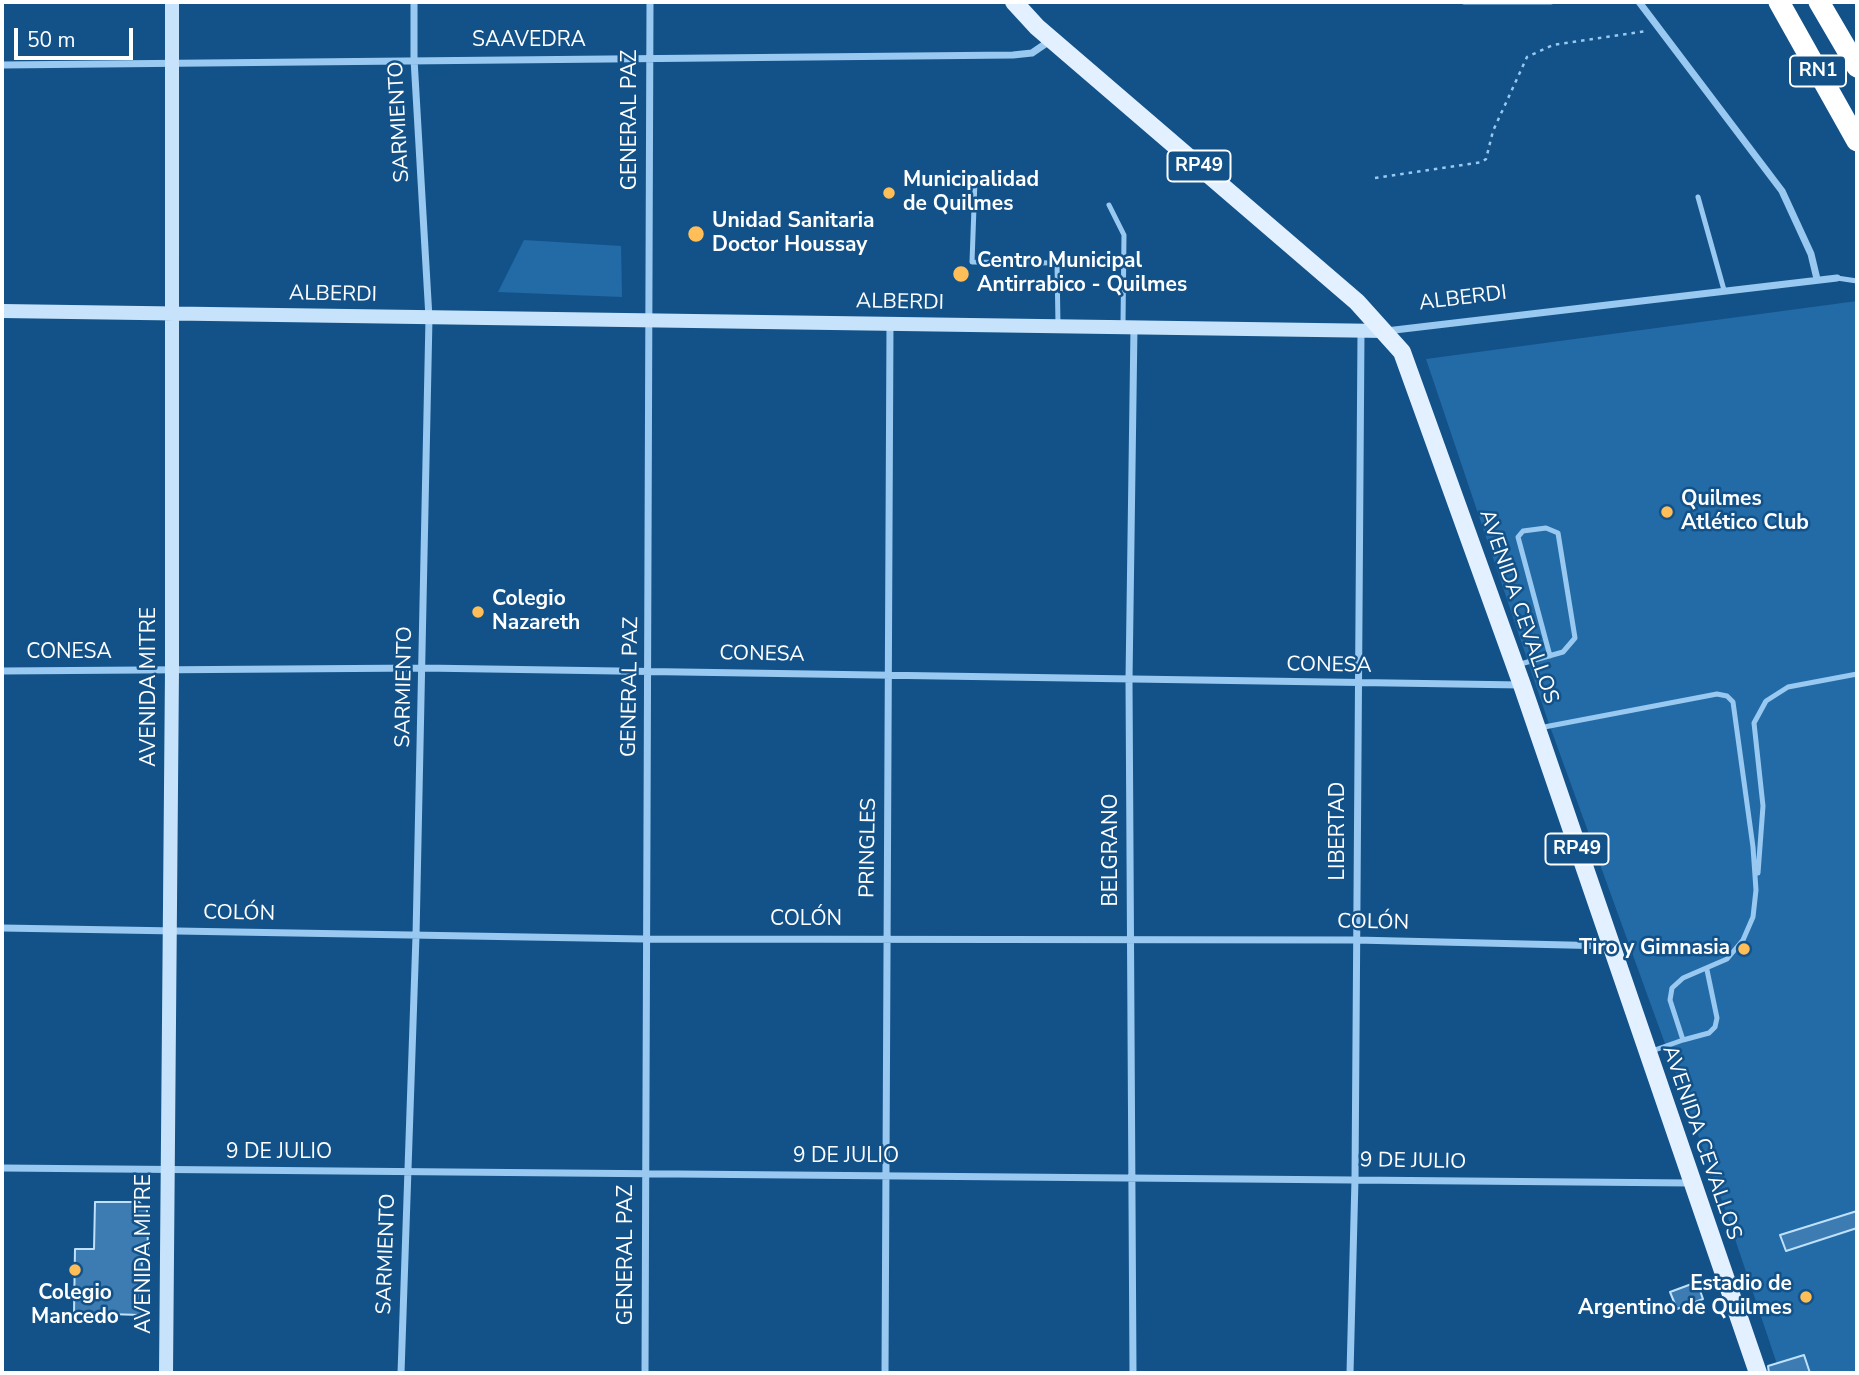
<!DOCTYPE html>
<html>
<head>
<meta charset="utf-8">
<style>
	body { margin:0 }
	#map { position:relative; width:1859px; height:1375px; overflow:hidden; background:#135289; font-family:"Nunito Sans",sans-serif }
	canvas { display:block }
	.frame { position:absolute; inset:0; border:4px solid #fff; pointer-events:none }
	.scale { position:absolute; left:14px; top:28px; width:119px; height:32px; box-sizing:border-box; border:4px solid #fff; border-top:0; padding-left:9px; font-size:21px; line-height:24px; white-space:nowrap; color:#fff; -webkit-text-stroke:5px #135289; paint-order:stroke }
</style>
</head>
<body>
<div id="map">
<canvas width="1859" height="1375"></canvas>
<div class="frame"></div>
<div class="scale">50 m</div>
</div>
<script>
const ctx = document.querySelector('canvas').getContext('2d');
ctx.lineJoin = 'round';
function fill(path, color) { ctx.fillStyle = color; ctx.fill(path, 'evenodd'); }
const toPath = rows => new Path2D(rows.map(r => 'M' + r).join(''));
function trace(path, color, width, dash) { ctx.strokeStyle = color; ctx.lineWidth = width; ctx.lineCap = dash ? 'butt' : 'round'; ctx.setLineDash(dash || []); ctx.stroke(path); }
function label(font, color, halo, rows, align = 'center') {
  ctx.font = font + ' "Nunito Sans",sans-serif'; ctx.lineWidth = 5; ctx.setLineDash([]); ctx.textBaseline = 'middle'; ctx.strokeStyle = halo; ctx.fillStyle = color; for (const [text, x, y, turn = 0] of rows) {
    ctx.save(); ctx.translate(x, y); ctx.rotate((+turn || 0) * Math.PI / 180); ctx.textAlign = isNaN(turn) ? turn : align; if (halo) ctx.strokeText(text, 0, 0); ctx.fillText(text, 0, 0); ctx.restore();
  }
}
const green = toPath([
	[524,240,621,246,622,297,498,292],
	[1857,301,1857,1373,1780,1373,1725,1209,1548,721,1426,359]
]);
const building = toPath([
	[95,1202,139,1202,147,1210,148,1249,142,1249,141,1315,74,1313,75,1249,94,1249,95,1202],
	[1857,1211,1857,1228,1786,1251,1780,1235,1857,1211],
	[1697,1282,1703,1299,1677,1309,1670,1292,1697,1282],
	[1804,1355,1810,1373,1769,1373,1768,1366,1804,1355]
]);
const path = toPath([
	[1375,178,1482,162,1486,159,1493,131,1527,57,1553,45,1646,31]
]);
const lane = toPath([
	[1464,2,1551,2],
	[975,180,972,262,1057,263,1058,325],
	[1698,197,1724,290],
	[1109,205,1124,235,1123,324],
	[1837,278,1857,281],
	[1517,665,1563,652,1575,638,1558,533,1546,528,1523,531,1518,537,1550,656],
	[1539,728,1717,694,1727,696,1733,702,1753,847,1756,890,1753,917,1743,940,1727,959,1683,978,1672,988,1670,1000,1683,1040,1652,1051],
	[1758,873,1763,806,1754,723,1766,701,1788,687,1857,674],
	[1683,1040,1709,1033,1715,1027,1717,1018,1707,970]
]);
const street = toPath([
	[1639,2,1782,191,1811,254,1817,279],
	[2,65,1013,55,1032,53,1051,40],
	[1386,331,1837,278],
	[2,671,423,668,1521,685],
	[2,928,644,939,1356,940,1610,946],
	[2,1168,1690,1183],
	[401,1373,416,936,429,318,414,59,414,2],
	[645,1373,650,2],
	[885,1373,890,324],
	[1133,1373,1129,680,1134,327],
	[1350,1373,1355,1179,1361,332]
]);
const secondary = toPath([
	[2,311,1385,331],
	[166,1373,172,670,172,2]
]);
const primary = toPath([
	[1014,2,1037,27,1357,302,1402,352,1522,685,1758,1373]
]);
const highway = toPath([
	[1779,2,1857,141],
	[1819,2,1857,67]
]);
const markers = [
	[889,193,7,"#ffbe58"],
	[696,234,9,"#ffbe58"],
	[961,274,9,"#ffbe58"],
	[1667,512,7,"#ffbe58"],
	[478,612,7,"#ffbe58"],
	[1744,949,7,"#ffbe58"],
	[75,1270,7,"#ffbe58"],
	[1806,1297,7,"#ffbe58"]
];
const shields = [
	[1818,71,56],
	[1199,166,63],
	[1577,849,63]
];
const shieldNames = [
	["RN1",1818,71],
	["RP49",1199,166],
	["RP49",1577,849]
];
const streetNames = [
	["SAAVEDRA",529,41],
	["GENERAL PAZ",631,120,-90],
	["SARMIENTO",400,122,-93],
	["ALBERDI",333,295,1],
	["ALBERDI",1463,299,-7],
	["ALBERDI",900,303,1],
	["AVENIDA CEVALLOS",1518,607,71],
	["CONESA",69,653],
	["CONESA",762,655,1],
	["CONESA",1329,666,1],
	["AVENIDA MITRE",150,687,-90],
	["SARMIENTO",405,687,-89],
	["GENERAL PAZ",631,687,-89],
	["LIBERTAD",1339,831,-90],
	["PRINGLES",869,848,-89],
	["BELGRANO",1112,850,-90],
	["COLÓN",239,914,1],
	["COLÓN",806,920],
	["COLÓN",1373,923,1],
	["AVENIDA CEVALLOS",1701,1143,71],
	["9 DE JULIO",279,1153],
	["9 DE JULIO",846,1157],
	["9 DE JULIO",1413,1162,1],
	["AVENIDA MITRE",145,1254,-90],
	["SARMIENTO",387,1254,-88],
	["GENERAL PAZ",627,1255,-90]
];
const poiNames = [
	["Municipalidad",903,181],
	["de Quilmes",903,205],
	["Unidad Sanitaria",712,222],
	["Doctor Houssay",712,246],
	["Centro Municipal",977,262],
	["Antirrabico - Quilmes",977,286],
	["Quilmes",1681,500],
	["Atlético Club",1681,524],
	["Colegio",492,600],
	["Nazareth",492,624],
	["Tiro y Gimnasia",1730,949,"right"],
	["Estadio de",1792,1285,"right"],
	["Argentino de Quilmes",1792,1309,"right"],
	["Colegio",75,1294,"center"],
	["Mancedo",75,1318,"center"]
];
fill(green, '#226ba7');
fill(building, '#3c7cb2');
trace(building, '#bfe1fb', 2);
trace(path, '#99c9f0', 2.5, [3.5, 5]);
trace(lane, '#99c9f0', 5);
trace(street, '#99c9f0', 7);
trace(secondary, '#c7e3fb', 14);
trace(primary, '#e2f0ff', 18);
trace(highway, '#fff', 21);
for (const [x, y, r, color] of markers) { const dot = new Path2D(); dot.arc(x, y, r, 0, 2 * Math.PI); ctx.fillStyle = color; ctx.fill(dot); trace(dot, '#135289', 2.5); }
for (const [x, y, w] of shields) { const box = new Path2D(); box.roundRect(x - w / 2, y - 15.5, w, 31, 5); ctx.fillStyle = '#135289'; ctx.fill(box); trace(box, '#fff', 2); }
label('bold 19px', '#fff', null, shieldNames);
label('21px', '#fff', '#135289', streetNames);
label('bold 21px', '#fff', '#135289', poiNames, 'left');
</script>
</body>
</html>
